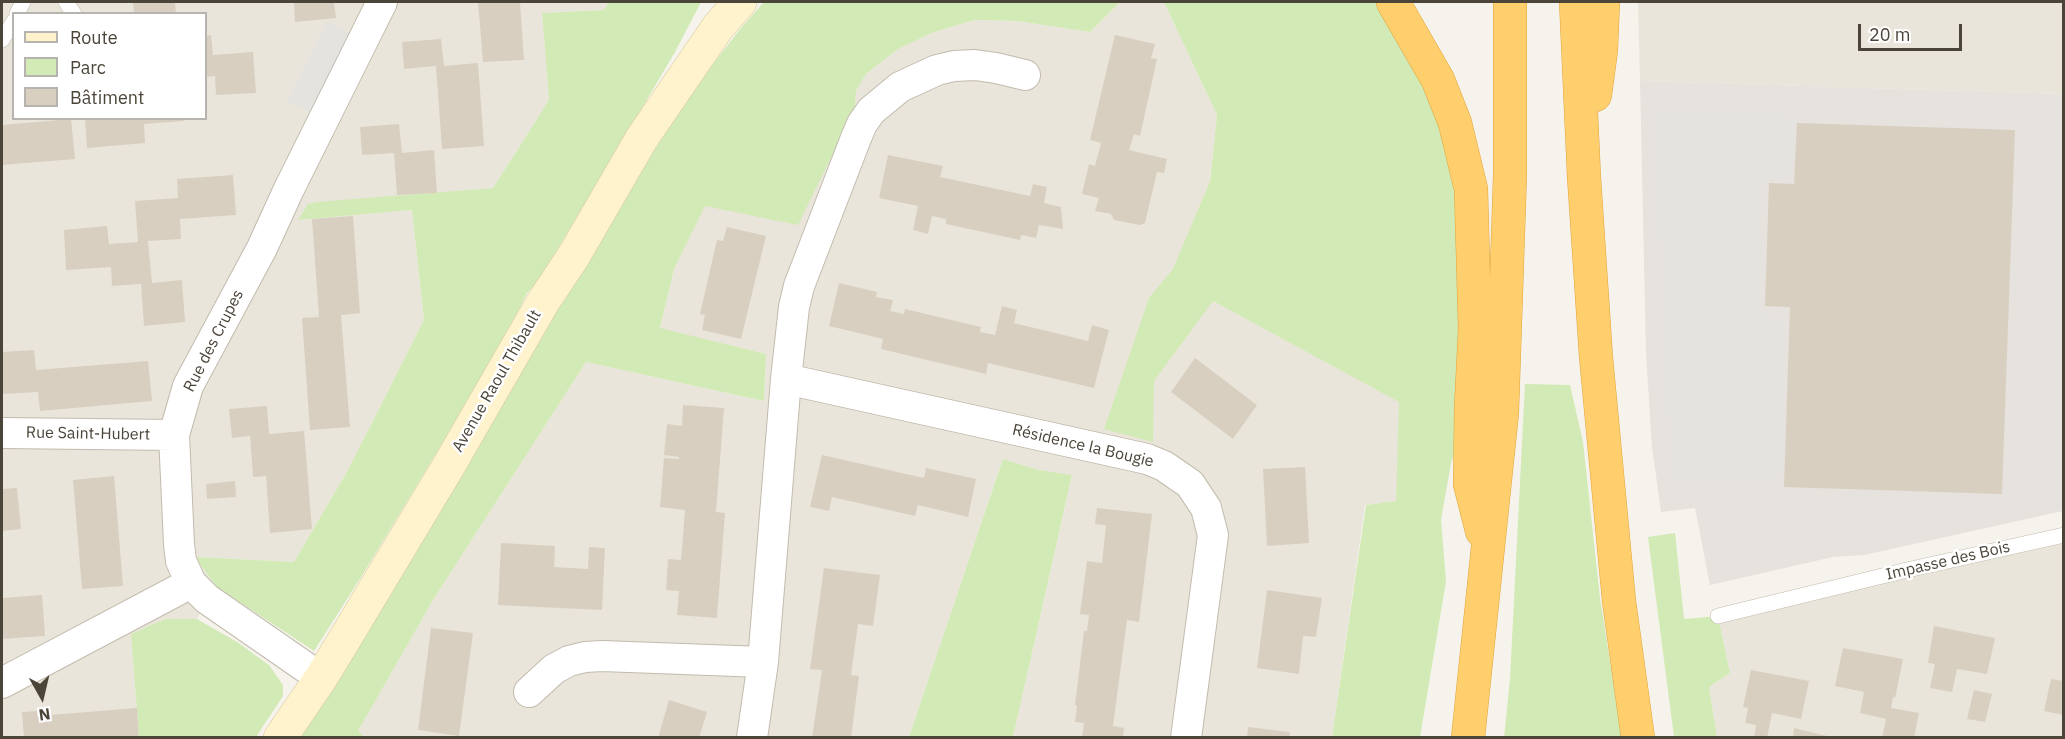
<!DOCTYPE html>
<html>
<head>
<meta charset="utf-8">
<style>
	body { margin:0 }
	#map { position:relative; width:2065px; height:739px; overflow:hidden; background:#f6f3ec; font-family:"IBM Plex Sans",sans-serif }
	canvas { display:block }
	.frame { position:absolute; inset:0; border:3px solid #4b4439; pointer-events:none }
	.legend { position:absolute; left:12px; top:12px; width:195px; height:108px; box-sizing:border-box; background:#fff; border:2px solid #b7b4b0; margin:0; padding:8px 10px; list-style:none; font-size:18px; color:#4b4439 }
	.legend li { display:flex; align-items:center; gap:12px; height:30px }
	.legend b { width:30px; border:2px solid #b7b4b0 }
	.north { position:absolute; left:12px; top:667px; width:60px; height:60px; -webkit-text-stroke:4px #fff; paint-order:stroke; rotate:172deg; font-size:16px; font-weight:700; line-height:24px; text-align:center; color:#4b4439 }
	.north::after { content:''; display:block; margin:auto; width:21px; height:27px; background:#4b4439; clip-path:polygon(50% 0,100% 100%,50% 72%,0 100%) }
	.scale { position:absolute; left:1858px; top:24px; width:104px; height:27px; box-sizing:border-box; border:3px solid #4b4439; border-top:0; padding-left:8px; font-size:18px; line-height:21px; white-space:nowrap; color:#4b4439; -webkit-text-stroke:4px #fff; paint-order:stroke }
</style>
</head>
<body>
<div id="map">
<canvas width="2065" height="739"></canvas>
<div class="frame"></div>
<ul class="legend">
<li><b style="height:8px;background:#fff3cd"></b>Route</li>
<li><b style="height:16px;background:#d2eab5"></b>Parc</li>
<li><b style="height:16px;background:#d8cfc1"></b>Bâtiment</li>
</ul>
<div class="north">N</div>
<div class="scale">20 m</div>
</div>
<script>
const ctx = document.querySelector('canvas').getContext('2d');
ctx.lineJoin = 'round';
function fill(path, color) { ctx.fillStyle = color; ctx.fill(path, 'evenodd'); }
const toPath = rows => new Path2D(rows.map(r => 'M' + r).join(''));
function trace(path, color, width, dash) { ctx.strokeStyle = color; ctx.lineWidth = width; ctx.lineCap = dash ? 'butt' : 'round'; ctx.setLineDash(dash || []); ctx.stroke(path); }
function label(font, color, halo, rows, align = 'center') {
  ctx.font = font + ' "IBM Plex Sans",sans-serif'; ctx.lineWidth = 5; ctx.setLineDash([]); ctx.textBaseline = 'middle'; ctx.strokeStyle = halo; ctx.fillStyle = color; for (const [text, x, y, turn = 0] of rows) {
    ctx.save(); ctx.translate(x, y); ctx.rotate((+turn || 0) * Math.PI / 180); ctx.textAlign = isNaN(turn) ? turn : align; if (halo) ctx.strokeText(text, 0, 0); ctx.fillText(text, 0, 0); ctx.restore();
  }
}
const residential = toPath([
	[2,2,609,2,604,10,542,13,549,100,493,188,308,204,299,220,412,210,424,320,348,470,294,562,198,557,199,563,217,587,207,599,197,619,165,619,131,634,139,737,2,737],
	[14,14,206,14,206,118,14,118],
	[1120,2,1164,2,1217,115,1210,181,1174,269,1213,301,1400,402,1396,501,1365,505,1332,737,1013,737,1072,476,1039,470,1003,459,909,737,364,738,358,731,433,600,586,362,764,401,766,354,660,329,674,269,705,205,855,109,856,91,866,74,898,49,934,32,975,20,1017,21,1090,32],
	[1638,2,2063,2,2063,94,1640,81],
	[2063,535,2063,737,1717,737,1709,687,1730,673,1718,616]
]);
const industrial = toPath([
	[1640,81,2063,94,2063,511,1864,555,1833,557,1710,585,1695,508,1661,512,1652,447,1646,353]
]);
const green = toPath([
	[609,2,701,2,675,52,622,142,537,283,527,293,503,343,363,574,314,651,217,587,199,563,197,557,294,562,348,470,424,320,412,210,298,220,308,204,317,202,493,188,549,100,542,13,604,10],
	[764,2,1120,2,1090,32,1017,21,975,20,934,32,898,49,866,74,856,91,855,109,798,225,705,206,674,269,660,328,766,354,764,401,586,362,433,600,358,731,364,737,297,738,556,311,565,300,605,228,695,87,741,28],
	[1164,2,1393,2,1455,123,1471,408,1451,463,1441,520,1446,581,1420,737,1332,737,1366,505,1396,501,1399,402,1213,301,1154,381,1153,442,1104,429,1149,298,1173,269,1210,181,1217,115],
	[1525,384,1570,385,1583,442,1600,598,1622,737,1504,738,1510,679],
	[1003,459,1039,470,1072,475,1013,737,909,737],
	[1675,533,1684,619,1718,616,1730,673,1709,687,1717,737,1674,737,1648,537],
	[165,619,197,619,237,642,269,665,283,685,283,696,256,737,139,737,131,634]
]);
const parking = toPath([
	[327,21,350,33,310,112,287,101],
	[1657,116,1795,119,1792,178,1761,180,1759,317,1778,322,1779,473,1674,481]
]);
const building = toPath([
	[133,2,175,2,176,14,134,14],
	[294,2,334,2,336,18,295,22],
	[478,2,520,2,524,60,483,62],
	[211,35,213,55,253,52,256,93,216,95,215,76,206,77,206,36],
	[1115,35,1155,44,1151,58,1157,59,1140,136,1134,134,1129,150,1167,159,1164,173,1157,172,1145,223,1140,225,1114,220,1111,214,1095,211,1099,198,1082,194,1089,164,1095,166,1101,143,1090,140],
	[441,39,444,66,478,63,484,146,442,149,436,66,404,69,402,42],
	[85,118,184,118,184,121,144,124,145,143,87,148],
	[71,119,75,159,2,165,2,125],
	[1797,123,2015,130,2002,494,1784,487,1790,307,1765,306,1769,183,1794,184],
	[399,124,402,153,434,150,437,193,397,195,394,153,362,155,360,127],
	[888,155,943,166,940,177,1030,196,1033,184,1047,187,1044,203,1061,207,1063,229,1039,225,1036,238,1021,235,1020,240,946,224,946,219,932,216,928,234,913,230,918,206,879,198],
	[233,175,236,215,180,219,181,239,148,241,152,283,182,280,185,322,144,326,141,284,112,286,111,267,66,270,64,230,107,226,109,244,138,242,135,201,178,198,177,179],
	[353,216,360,313,341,315,350,427,310,430,302,318,319,317,312,219],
	[727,227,766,236,741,339,702,330,705,315,700,314,717,240,723,241],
	[839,283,877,292,876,297,893,300,890,311,904,314,905,309,981,327,980,332,995,335,1002,306,1017,310,1014,323,1088,341,1092,325,1109,330,1094,388,988,363,986,374,881,349,883,339,829,326],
	[34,350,36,370,148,361,152,401,40,411,38,392,2,394,2,352],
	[1195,358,1257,405,1233,439,1171,392],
	[683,405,724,408,716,512,725,513,717,618,677,615,679,591,666,590,668,559,681,560,685,510,660,507,664,458,679,459,679,457,664,455,667,424,682,426],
	[267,406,269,434,304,431,312,529,270,533,266,476,253,477,250,436,232,438,229,409],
	[822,455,924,478,926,468,976,479,968,517,918,505,915,516,832,497,829,511,810,507],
	[1305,467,1309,543,1267,546,1263,469],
	[114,476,123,586,82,589,73,480],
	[235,481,236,497,207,499,206,484],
	[17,488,21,529,2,531,2,489],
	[1097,508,1152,514,1139,622,1127,620,1113,726,1124,728,1123,738,1082,738,1084,723,1075,722,1077,706,1075,705,1084,631,1087,631,1089,615,1080,614,1087,561,1102,563,1106,525,1095,524],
	[501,543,555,546,554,567,588,569,589,547,605,548,602,610,498,605],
	[824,568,880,575,873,626,858,624,851,675,859,676,851,738,812,738,822,670,810,669],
	[1267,590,1322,598,1316,637,1303,636,1299,674,1257,668],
	[42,595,45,636,2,639,2,598],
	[1934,626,1995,638,1987,674,1957,669,1952,692,1930,688,1935,664,1928,663],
	[431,628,473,633,459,736,418,730],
	[1843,648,1903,659,1895,698,1893,697,1891,708,1919,713,1914,738,1882,738,1886,719,1860,713,1864,692,1835,686],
	[1751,670,1809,681,1801,719,1772,713,1767,738,1754,738,1756,725,1745,723,1748,708,1743,707],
	[2051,679,2064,681,2064,715,2044,711],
	[1974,690,1992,694,1985,722,1967,719],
	[669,700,707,712,699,738,658,738],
	[137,708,139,738,24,738,22,712,37,711,37,716],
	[1248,727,1290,732,1289,738,1247,738],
	[1794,728,1831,737,1831,738,1793,738]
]);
const lane = toPath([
	[66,2,74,14],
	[17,14,23,2],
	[2,40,14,21],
	[1718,616,1907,570,2064,535]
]);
const street = toPath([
	[786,379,794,307,799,286,856,138,862,124,871,111,900,87,937,70,954,66,975,65,996,68,1025,75],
	[2,433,174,435],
	[321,678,207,599,191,583,181,561,179,544,174,435,188,386,262,248,289,189,382,2],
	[2,683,191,583],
	[529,692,554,669,569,661,585,657,602,656,763,662],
	[752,738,763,662,786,379,1147,459,1164,466,1190,484,1206,508,1213,535,1186,738]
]);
const secondary = toPath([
	[280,738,321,678,346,637,448,467,543,302,573,257,642,138,718,27,740,2]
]);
const highway = toPath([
	[1393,2,1438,80,1455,123,1471,189,1475,329,1471,408,1470,484,1482,531],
	[1576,2,1584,177,1596,357,1619,601,1638,738],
	[1595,95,1601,50,1603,2],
	[1468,738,1502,413,1510,175,1510,2]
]);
const streetNames = [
	["Rue des Crupes",214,341,-63],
	["Avenue Raoul Thibault",497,381,-60],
	["Rue Saint-Hubert",88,434,1],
	["Résidence la Bougie",1083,446,13],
	["Impasse des Bois",1948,561,-13]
];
fill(residential, '#eae5da');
fill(industrial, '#e6e2dd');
fill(green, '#d2eab5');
fill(parking, '#e5e3e0');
fill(building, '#d8cfc1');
trace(lane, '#c2bbae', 16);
trace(street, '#c2bbae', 32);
trace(secondary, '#d6c79b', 34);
trace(highway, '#e0a43c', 34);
trace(lane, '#fff', 15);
trace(street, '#fff', 30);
trace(secondary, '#fff3cd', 33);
trace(highway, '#ffcf6e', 33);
label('16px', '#4b4439', '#fff', streetNames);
</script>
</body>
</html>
